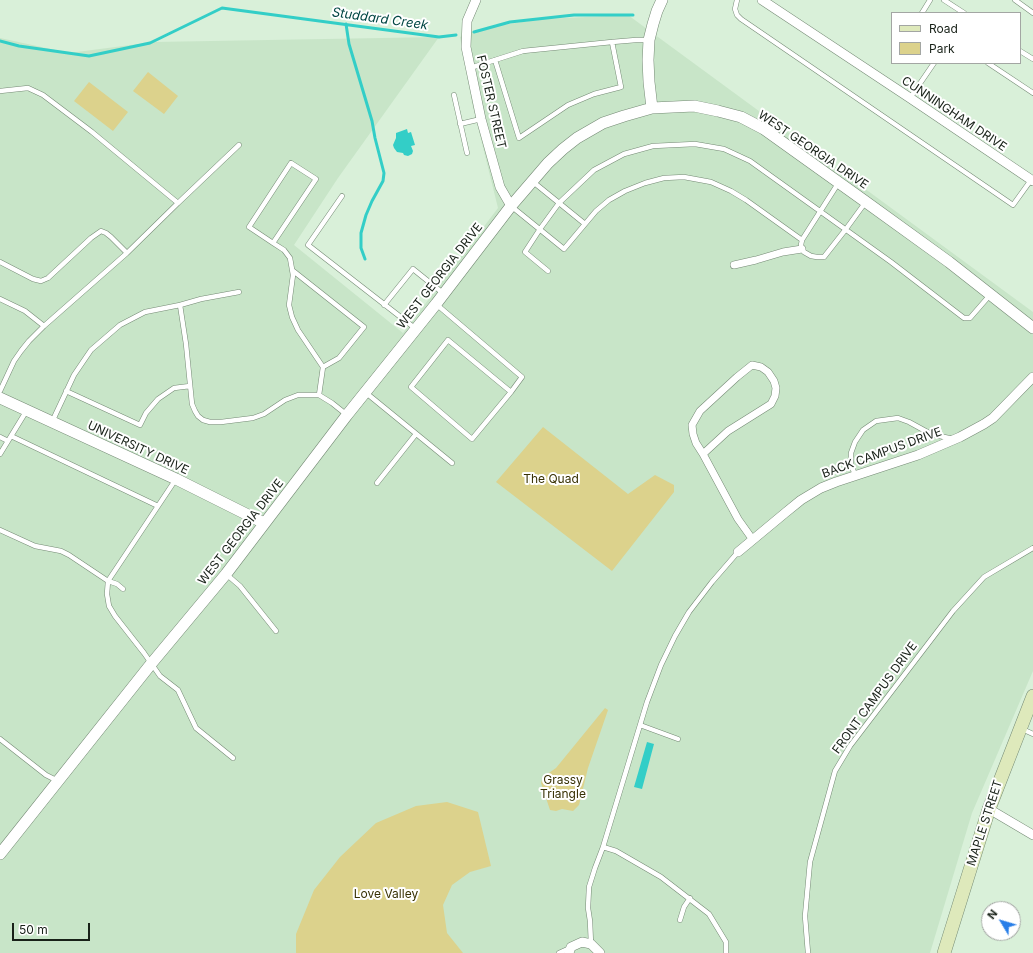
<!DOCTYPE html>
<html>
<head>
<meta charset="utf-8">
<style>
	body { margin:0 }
	#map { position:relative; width:1033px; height:953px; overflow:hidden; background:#d9f0d9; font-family:Inter,sans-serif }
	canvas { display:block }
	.legend { position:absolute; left:891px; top:12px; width:130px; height:52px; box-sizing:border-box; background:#fff; border:1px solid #a3a6a3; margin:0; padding:5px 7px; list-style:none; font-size:12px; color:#182118 }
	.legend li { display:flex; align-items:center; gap:8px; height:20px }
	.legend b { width:20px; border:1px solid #a3a6a3 }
	.north { position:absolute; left:981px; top:901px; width:40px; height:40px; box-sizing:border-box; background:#fff; border:1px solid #a3a6a3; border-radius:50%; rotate:308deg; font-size:11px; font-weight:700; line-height:16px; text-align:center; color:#182118 }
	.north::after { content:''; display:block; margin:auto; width:14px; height:18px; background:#287ee8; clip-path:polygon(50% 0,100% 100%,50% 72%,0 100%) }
	.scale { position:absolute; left:12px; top:923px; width:78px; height:18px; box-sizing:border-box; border:2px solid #182118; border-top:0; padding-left:5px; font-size:12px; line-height:14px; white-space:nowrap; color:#182118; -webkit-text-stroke:3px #fff; paint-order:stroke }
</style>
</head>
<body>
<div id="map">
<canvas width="1033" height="953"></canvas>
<ul class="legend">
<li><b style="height:5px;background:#dee9bb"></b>Road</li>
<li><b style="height:11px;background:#dcd28c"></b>Park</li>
</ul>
<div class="north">N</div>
<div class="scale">50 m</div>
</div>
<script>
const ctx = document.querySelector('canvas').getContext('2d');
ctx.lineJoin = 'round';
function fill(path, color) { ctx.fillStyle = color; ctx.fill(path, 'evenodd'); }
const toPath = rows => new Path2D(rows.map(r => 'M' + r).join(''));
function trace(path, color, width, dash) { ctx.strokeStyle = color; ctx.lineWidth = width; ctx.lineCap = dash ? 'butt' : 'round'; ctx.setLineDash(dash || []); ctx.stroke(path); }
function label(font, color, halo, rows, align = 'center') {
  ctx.font = font + ' Inter,sans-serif'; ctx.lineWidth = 4; ctx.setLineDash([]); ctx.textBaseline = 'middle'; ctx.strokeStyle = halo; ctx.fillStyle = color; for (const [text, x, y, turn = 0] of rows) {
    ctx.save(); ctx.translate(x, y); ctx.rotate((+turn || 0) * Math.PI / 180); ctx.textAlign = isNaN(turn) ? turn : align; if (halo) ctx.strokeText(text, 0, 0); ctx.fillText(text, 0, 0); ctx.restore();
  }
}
const built = toPath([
	[628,15,1033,312,1033,671,972,813,930,953,0,953,0,38,69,53,154,42,439,37,338,178,294,245,403,333,498,208,472,103,460,37,467,33,495,26,544,19]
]);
const green = toPath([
	[148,72,178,96,164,114,133,91],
	[89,82,128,112,113,131,74,101],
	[543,427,628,494,655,475,674,485,674,492,612,571,496,482],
	[605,708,608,710,588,768,579,805,573,811,562,809,556,811,550,810,541,783,543,777,556,768],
	[447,802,478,812,491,866,470,872,452,885,443,905,447,933,463,953,296,953,296,934,314,890,340,857,376,823,416,806]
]);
const water = toPath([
	[407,129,408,133,411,132,415,145,411,146,413,151,412,154,408,156,404,155,403,153,397,152,394,148,393,145,396,138,396,133],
	[647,742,654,744,642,789,634,787]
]);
const stream = toPath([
	[346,24,349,44,372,121,375,138,384,173,383,181,372,201,366,215,361,233,361,248,365,259],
	[474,32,510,22,574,15,633,15],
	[0,41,19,46,89,56,150,43,222,8,439,37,456,35]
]);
const service = toPath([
	[737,0,735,9,737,15,741,19,1013,205,1031,180],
	[944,0,964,13],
	[1015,0,1033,13],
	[922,13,930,0],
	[1020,51,1033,59],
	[495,60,519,138,568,105,594,94,621,87,612,42],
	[988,63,1033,93],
	[470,68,523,51,612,42,636,40,649,40],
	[0,91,28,88,43,95,92,132,178,203,127,253,44,326,29,341,21,351,14,361,0,391],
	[454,95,467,153],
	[910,98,934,63],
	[460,124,481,119],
	[532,181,585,224],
	[839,182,802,240,801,245,802,249,804,252,811,256,817,257,824,257,846,229,865,203],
	[342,196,308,245,416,329],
	[178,203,239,145],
	[511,206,564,249,596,211,609,200,625,191,645,183,664,178,684,177,711,182,731,191,746,200,802,240],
	[273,243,316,179,291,163,249,227,273,243,284,250,290,258,293,275,289,305,292,317,298,330,323,367,319,395],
	[0,262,33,279,41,281,48,278,91,238,101,231,106,233,111,237,127,253],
	[292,270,364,327,339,358,323,367],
	[548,271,525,252,540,229,559,203,594,170,624,154,653,146,695,144,724,149,750,161,891,262,960,315,964,318,970,318,990,295],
	[0,299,25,311,44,326],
	[436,304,522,377,511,392,472,439,411,387,448,340,511,392],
	[180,305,201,299,239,292],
	[384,305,413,269,444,294],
	[66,391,140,425,146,413,158,399,174,388,190,386],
	[365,392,452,463],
	[52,422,74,375,91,350,120,325,145,312,180,305,186,344,192,404,195,411,198,416,203,420,210,422,221,422,253,418,264,414,285,400,298,395,319,395,332,403,347,415],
	[11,436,158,506],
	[0,437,8,441],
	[0,454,27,410],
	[855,475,851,464,851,453,855,442,863,430,876,421,898,418,909,422,931,434,953,439],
	[176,479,108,581,107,594,109,606,115,616,144,653,160,676,178,690,196,728,233,758],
	[377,483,416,434],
	[0,530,35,546,61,551,69,555,108,581,117,584,123,589],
	[226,574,240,586,276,631],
	[640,725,678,739],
	[1022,729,1033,734],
	[0,739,46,775,58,781],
	[603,847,647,702,661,665,675,636,689,612,712,582,738,552],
	[680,920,684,907,690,898],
	[591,944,590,921,588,908,589,887,595,868,603,847,616,851,661,877,709,914,726,942,726,953],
	[559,953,570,948],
	[808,953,805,916,810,862,835,771,850,746,953,611,984,577,1033,548]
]);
const pedestrian = toPath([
	[734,265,756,260,783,252,802,249],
	[703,454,728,431,771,404,775,396,776,388,774,381,768,372,761,367,752,365,737,377,700,411,692,425,693,434,696,443,703,454,738,519,753,540]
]);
const minor = toPath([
	[476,0,467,21,466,47,481,119,500,187,511,206],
	[762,0,910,98,1033,181],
	[738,552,785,513,801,500,821,488,836,482,918,455,960,437,984,424,993,418,1033,377],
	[989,809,1033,835],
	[569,953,571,947,582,942,591,944,600,953]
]);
const tertiary = toPath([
	[652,108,649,82,648,60,649,40,653,24,657,11,662,0],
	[0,398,176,479,264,523],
	[0,854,151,664,226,574,347,415,436,304,511,206,548,163,563,149,577,138,603,123,624,116,652,108,694,106,718,111,741,117,764,129,866,202,949,262,1033,328]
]);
const secondary = toPath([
	[944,953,989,809,1033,696]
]);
const streetNames = [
	["FOSTER STREET",491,102,77],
	["CUNNINGHAM DRIVE",954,114,34],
	["WEST GEORGIA DRIVE",813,150,34],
	["WEST GEORGIA DRIVE",440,276,-52],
	["UNIVERSITY DRIVE",138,448,25],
	["BACK CAMPUS DRIVE",882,453,-20],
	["WEST GEORGIA DRIVE",241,532,-52],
	["FRONT CAMPUS DRIVE",875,698,-54],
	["MAPLE STREET",985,823,-72]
];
const parkNames = [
	["The Quad",551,479],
	["Grassy",563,780],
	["Triangle",563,794],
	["Love Valley",386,894]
];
const waterNames = [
	["Studdard Creek",380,19,8]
];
fill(built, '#c8e5c8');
fill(green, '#dcd28c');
fill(water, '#33cec7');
trace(stream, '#33cec7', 3);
trace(service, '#758a75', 5.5);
trace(pedestrian, '#758a75', 8);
trace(minor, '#758a75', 10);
trace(tertiary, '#758a75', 12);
trace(secondary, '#758a75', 14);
trace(service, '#fff', 4.5);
trace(pedestrian, '#fff', 7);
trace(minor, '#fff', 9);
trace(tertiary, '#fff', 11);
trace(secondary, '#dee9bb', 13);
label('12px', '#182118', '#fff', streetNames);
label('12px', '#383104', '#fff', parkNames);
label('italic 13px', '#004643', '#fff', waterNames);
</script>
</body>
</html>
